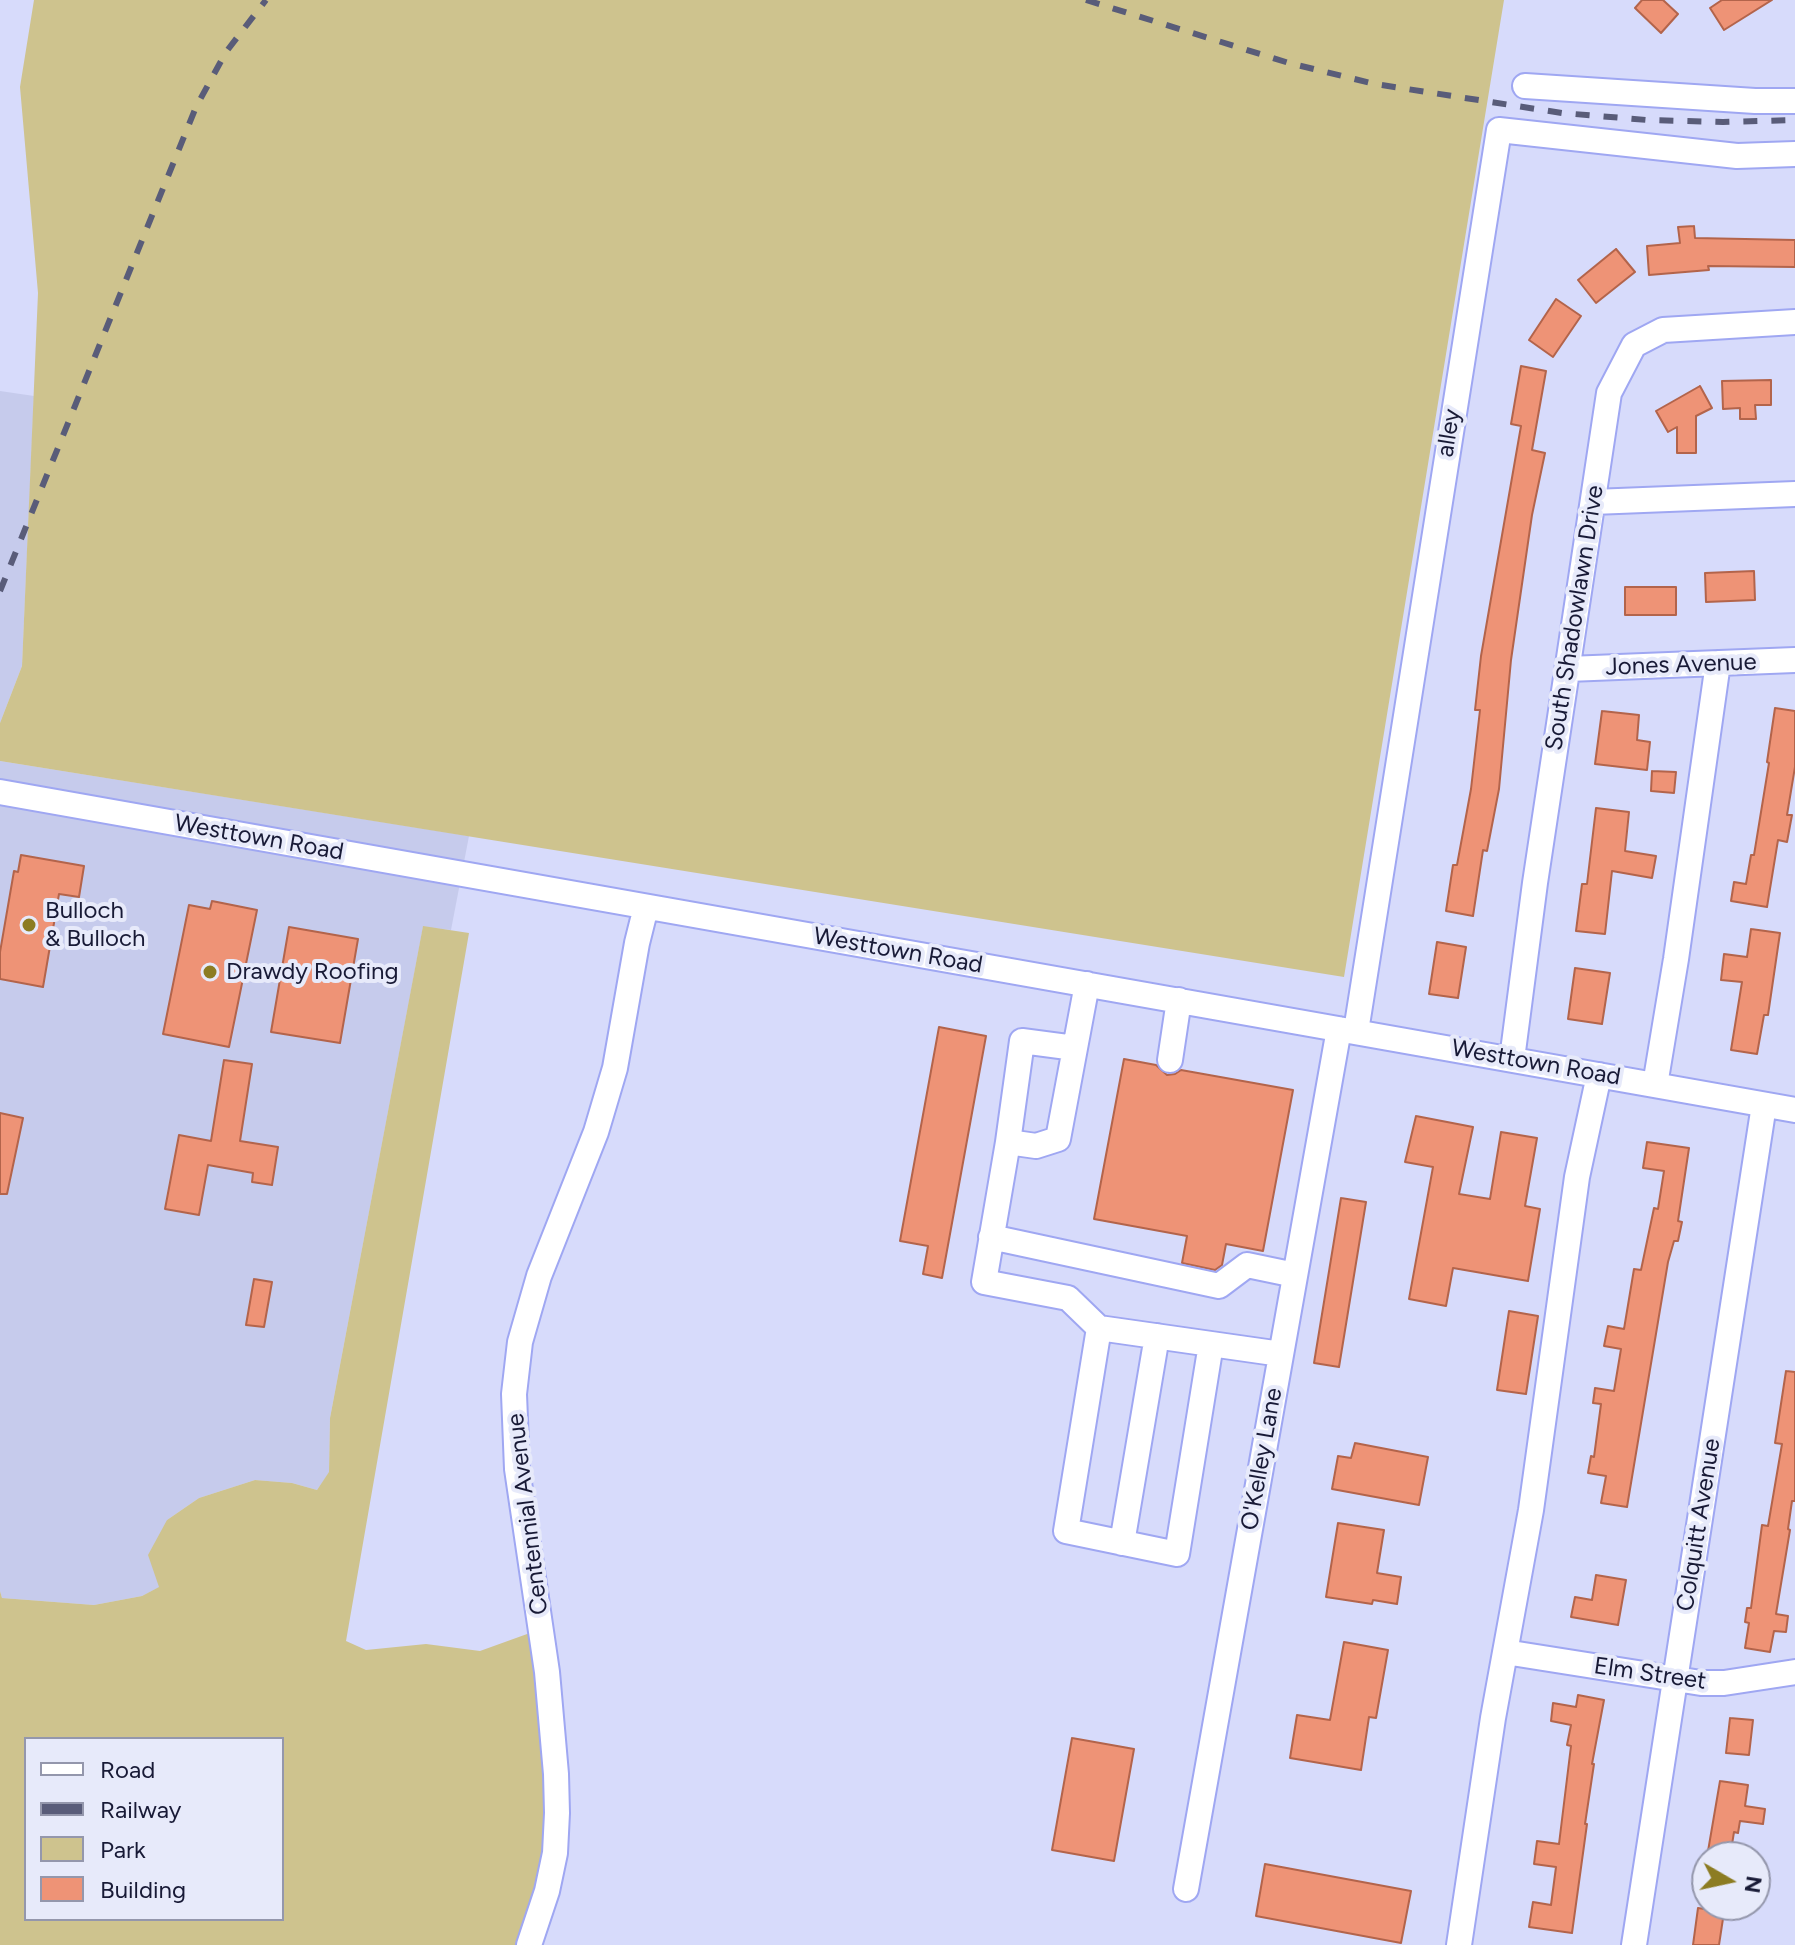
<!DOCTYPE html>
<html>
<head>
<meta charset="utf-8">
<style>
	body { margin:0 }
	#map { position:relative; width:1795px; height:1945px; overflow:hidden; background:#d7dbfb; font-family:Figtree,sans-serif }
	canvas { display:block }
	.legend { position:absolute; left:24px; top:1737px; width:260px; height:184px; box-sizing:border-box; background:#e7eafa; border:2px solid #9497ac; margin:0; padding:10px 14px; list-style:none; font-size:24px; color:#181a36 }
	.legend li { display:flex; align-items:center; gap:16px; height:40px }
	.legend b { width:40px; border:2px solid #9497ac }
	.north { position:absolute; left:1691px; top:1841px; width:80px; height:80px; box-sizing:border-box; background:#e7eafa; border:2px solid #9497ac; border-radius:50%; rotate:99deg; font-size:22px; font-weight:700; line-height:32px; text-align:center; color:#181a36 }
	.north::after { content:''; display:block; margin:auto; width:28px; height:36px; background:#8c7c22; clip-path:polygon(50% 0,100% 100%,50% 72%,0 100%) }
</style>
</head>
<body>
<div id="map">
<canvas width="1795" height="1945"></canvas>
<ul class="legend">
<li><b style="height:10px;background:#fff"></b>Road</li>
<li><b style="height:10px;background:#595c79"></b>Railway</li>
<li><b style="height:22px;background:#cec38e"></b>Park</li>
<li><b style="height:22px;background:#ee9376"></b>Building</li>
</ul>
<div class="north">N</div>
</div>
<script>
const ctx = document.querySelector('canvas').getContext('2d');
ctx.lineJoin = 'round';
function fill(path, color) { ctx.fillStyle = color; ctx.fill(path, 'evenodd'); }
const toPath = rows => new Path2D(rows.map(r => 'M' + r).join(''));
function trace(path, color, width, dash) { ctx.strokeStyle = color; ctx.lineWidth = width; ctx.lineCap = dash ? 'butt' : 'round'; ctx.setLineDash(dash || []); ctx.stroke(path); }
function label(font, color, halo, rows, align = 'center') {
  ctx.font = font + ' Figtree,sans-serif'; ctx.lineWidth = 8; ctx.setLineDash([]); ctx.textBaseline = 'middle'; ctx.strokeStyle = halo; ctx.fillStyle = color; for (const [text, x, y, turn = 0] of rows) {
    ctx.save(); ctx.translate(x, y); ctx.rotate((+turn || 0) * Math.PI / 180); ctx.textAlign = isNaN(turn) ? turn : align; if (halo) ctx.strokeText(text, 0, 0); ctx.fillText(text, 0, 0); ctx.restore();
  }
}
const built = toPath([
	[0,391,34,396,22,666,0,723],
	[0,761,469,836,451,930,423,927,330,1418,329,1473,317,1490,292,1483,255,1480,199,1498,167,1520,160,1587,142,1596,94,1605,2,1598,0,1591]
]);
const green = toPath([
	[34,0,1504,0,1344,977,0,761,0,723,22,666,38,293,20,87],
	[423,926,469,933,346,1641,366,1650,426,1644,480,1651,541,1629,556,1774,529,1945,0,1945,0,1591,2,1598,94,1605,142,1596,159,1587,148,1555,167,1520,199,1498,255,1480,292,1483,317,1490,329,1472,330,1418],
	[26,1739,282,1739,282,1919,26,1919]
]);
const building = toPath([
	[1642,0,1663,0,1678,14,1661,33,1635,8,1642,0],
	[1722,0,1772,0,1724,30,1710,8,1722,0],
	[1694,226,1695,238,1795,240,1795,267,1708,266,1709,270,1649,275,1647,246,1680,243,1678,227,1694,226],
	[1616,249,1635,272,1596,303,1578,280,1616,249],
	[1556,299,1581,316,1553,357,1529,340,1556,299],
	[1521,366,1546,371,1532,450,1545,453,1532,515,1511,660,1499,789,1487,851,1483,850,1473,916,1446,911,1453,865,1457,865,1471,789,1480,710,1475,710,1481,656,1521,426,1511,424,1521,366],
	[1771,380,1771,405,1755,405,1756,419,1740,419,1740,408,1723,409,1722,381,1771,380],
	[1700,386,1712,408,1696,416,1696,453,1677,453,1677,427,1668,432,1656,411,1700,386],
	[1754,571,1755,600,1706,602,1705,573,1754,571],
	[1625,587,1676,587,1676,615,1625,615,1625,587],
	[1775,708,1795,711,1795,767,1787,815,1792,815,1787,842,1778,840,1767,907,1731,901,1734,882,1746,884,1751,855,1754,855,1769,763,1767,762,1775,708],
	[1602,711,1639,715,1637,740,1650,742,1647,770,1595,764,1602,711],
	[1652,771,1676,772,1674,793,1651,791,1652,771],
	[1596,808,1629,812,1625,851,1656,856,1652,878,1612,871,1605,934,1576,931,1582,884,1587,884,1596,808],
	[21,855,84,866,79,897,59,894,43,987,0,979,0,952,14,871,18,872,21,855],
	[212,901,257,910,229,1047,163,1034,189,905,210,909,212,901],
	[289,927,358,939,340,1043,271,1032,289,927],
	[1751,929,1780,933,1768,1015,1764,1015,1757,1054,1731,1050,1742,982,1721,980,1724,954,1747,957,1751,929],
	[1437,942,1466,947,1458,998,1429,994,1437,942],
	[1575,968,1610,973,1602,1024,1568,1019,1575,968],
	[939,1027,986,1036,942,1278,923,1274,928,1246,900,1241,939,1027],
	[1124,1059,1156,1065,1167,1075,1175,1074,1181,1070,1293,1090,1263,1251,1226,1244,1222,1265,1215,1270,1182,1263,1187,1236,1094,1219,1124,1059],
	[224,1060,252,1064,240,1141,278,1147,272,1185,252,1182,253,1173,208,1165,199,1215,165,1209,179,1135,211,1141,224,1060],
	[0,1113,23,1118,7,1194,0,1194,0,1113],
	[1416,1116,1473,1127,1459,1194,1490,1199,1501,1132,1537,1138,1525,1206,1540,1209,1528,1281,1453,1268,1446,1306,1409,1299,1433,1167,1405,1162,1416,1116],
	[1647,1142,1689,1148,1678,1221,1682,1222,1678,1241,1674,1241,1668,1262,1627,1507,1601,1503,1606,1476,1588,1473,1591,1456,1594,1457,1601,1404,1593,1403,1595,1388,1614,1391,1621,1349,1604,1346,1608,1326,1624,1329,1634,1269,1641,1270,1654,1208,1658,1209,1664,1171,1643,1168,1647,1142],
	[1341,1198,1366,1202,1339,1367,1314,1363,1341,1198],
	[254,1279,272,1282,264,1327,246,1325,254,1279],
	[1509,1311,1538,1316,1526,1394,1497,1390,1509,1311],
	[1786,1371,1795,1372,1795,1501,1792,1501,1788,1529,1790,1530,1776,1614,1788,1616,1786,1632,1774,1631,1770,1652,1745,1648,1749,1623,1745,1622,1747,1608,1751,1608,1762,1525,1768,1526,1782,1444,1775,1443,1786,1371],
	[1355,1443,1428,1457,1419,1505,1332,1489,1338,1456,1351,1458,1355,1443],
	[1338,1523,1384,1530,1377,1573,1401,1577,1397,1604,1373,1600,1372,1604,1326,1597,1338,1523],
	[1596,1575,1626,1580,1618,1625,1571,1617,1575,1597,1592,1600,1596,1575],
	[1344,1642,1388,1650,1376,1718,1369,1717,1361,1770,1290,1758,1297,1715,1330,1720,1344,1642],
	[1578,1695,1604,1700,1592,1764,1594,1764,1585,1824,1587,1824,1572,1933,1529,1927,1533,1902,1551,1905,1556,1867,1534,1864,1537,1841,1559,1844,1571,1746,1567,1745,1571,1725,1551,1721,1553,1703,1576,1707,1578,1695],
	[1730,1718,1753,1720,1749,1755,1726,1753,1730,1718],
	[1072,1738,1134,1749,1114,1861,1052,1850,1072,1738],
	[1720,1781,1748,1785,1745,1806,1765,1809,1763,1824,1740,1821,1738,1833,1734,1832,1730,1857,1707,1857,1720,1781],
	[1265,1864,1411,1891,1401,1943,1256,1916,1265,1864],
	[1698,1908,1724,1912,1719,1945,1693,1945,1698,1908]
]);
const minor = toPath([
	[1525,86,1755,101,1795,101],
	[1593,502,1795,494],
	[1568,669,1795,660],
	[0,792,1795,1110],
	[1356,1031,1499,130,1737,156,1795,154],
	[1075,1048,1022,1041,1008,1142,1036,1146,1058,1139,1087,984],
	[1512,1059,1535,883,1609,393,1634,345,1663,330,1795,322],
	[1170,1060,1179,1000],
	[1655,1085,1676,959,1718,663],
	[1008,1142,984,1282,1068,1298,1099,1328,1281,1354],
	[991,1237,1219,1286,1247,1265,1295,1275],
	[1099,1328,1066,1531,1177,1554,1211,1344],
	[1122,1543,1157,1336],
	[1505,1652,1701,1683,1724,1683,1795,1672],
	[1186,1889,1339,1029],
	[529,1945,547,1891,555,1853,557,1813,556,1774,547,1672,517,1469,514,1394,520,1342,539,1276,596,1132,615,1068,637,943,646,907],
	[1459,1945,1493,1718,1531,1510,1577,1177,1599,1075],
	[1634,1945,1764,1105]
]);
const rail = toPath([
	[1086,0,1289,63,1375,84,1562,113,1647,120,1723,122,1795,120],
	[0,591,196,107,226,52,266,0]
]);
const markers = [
	[29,925,8,"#8c7c22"],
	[210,972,8,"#8c7c22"]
];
const streetNames = [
	["alley",1449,433,-81],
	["South Shadowlawn Drive",1575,618,-81],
	["Jones Avenue",1681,665,-2],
	["Westtown Road",259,838,10],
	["Westtown Road",898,951,10],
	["Westtown Road",1536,1063,10],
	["O'Kelley Lane",1262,1459,-80],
	["Centennial Avenue",528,1514,-97],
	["Colquitt Avenue",1699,1525,-81],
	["Elm Street",1650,1674,8]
];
const poiNames = [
	["Bulloch",45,911],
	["& Bulloch",45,939],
	["Drawdy Roofing",226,972]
];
fill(built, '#c6cbec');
fill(green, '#cec38e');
fill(building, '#ee9376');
trace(building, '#b3644b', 2);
trace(minor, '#9fa7f2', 28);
trace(minor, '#fff', 24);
trace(rail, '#595c79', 6, [14, 14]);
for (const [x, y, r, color] of markers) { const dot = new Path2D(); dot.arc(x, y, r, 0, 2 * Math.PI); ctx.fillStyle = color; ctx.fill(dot); trace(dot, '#e7eafa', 3); }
label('24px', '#181a36', '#e7eafa', streetNames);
label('24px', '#181a36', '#e7eafa', poiNames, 'left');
</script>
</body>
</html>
